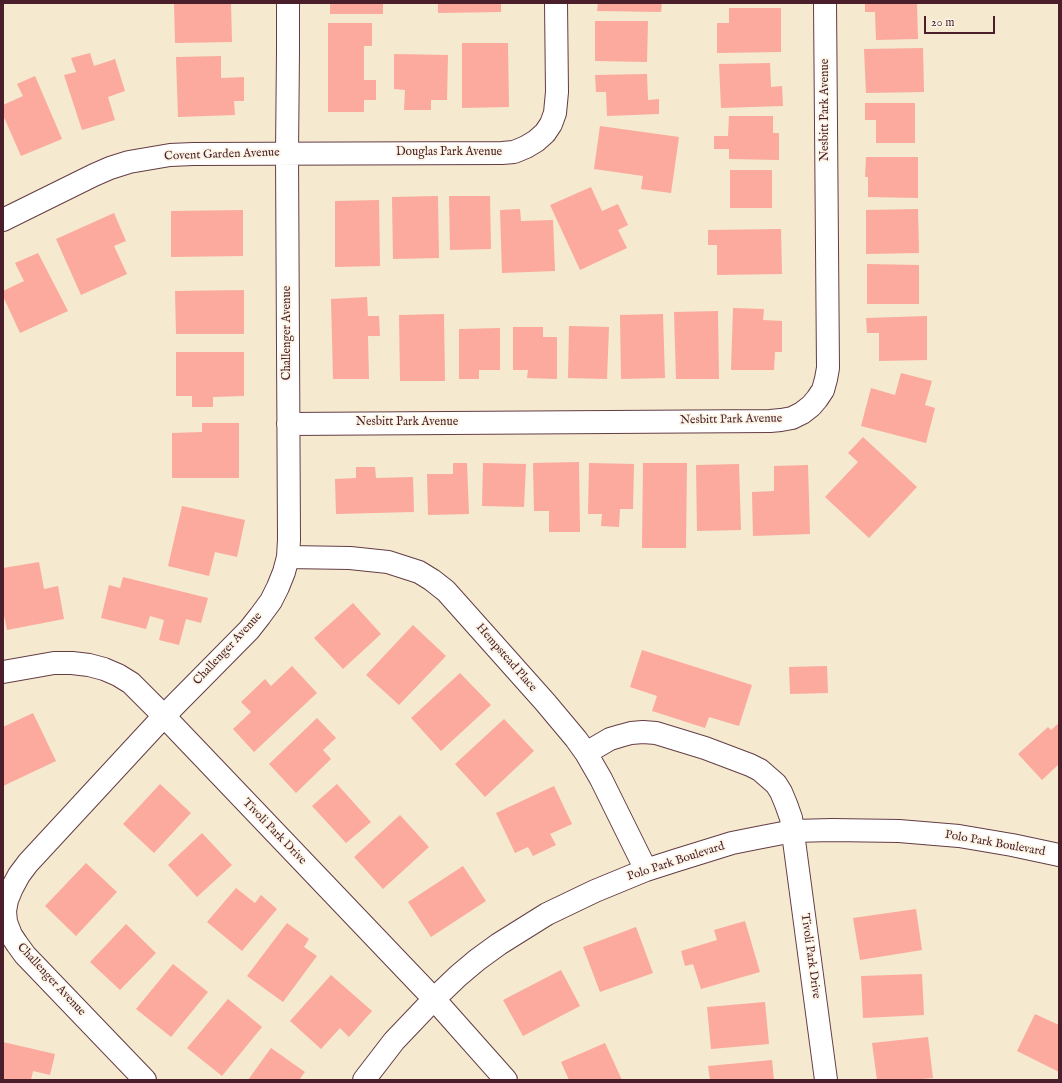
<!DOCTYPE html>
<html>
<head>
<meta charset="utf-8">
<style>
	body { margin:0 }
	#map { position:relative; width:1062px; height:1083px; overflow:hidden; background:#f5e9d0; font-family:"IM FELL English",serif }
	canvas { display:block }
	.frame { position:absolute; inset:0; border:4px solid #4a1f2b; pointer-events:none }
	.scale { position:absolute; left:924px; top:16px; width:71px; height:18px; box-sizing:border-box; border:2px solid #4a1f2b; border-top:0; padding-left:5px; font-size:12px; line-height:14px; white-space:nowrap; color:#4a1f2b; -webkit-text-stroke:3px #fcf5e5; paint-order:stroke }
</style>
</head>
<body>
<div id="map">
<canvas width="1062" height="1083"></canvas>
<div class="frame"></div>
<div class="scale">20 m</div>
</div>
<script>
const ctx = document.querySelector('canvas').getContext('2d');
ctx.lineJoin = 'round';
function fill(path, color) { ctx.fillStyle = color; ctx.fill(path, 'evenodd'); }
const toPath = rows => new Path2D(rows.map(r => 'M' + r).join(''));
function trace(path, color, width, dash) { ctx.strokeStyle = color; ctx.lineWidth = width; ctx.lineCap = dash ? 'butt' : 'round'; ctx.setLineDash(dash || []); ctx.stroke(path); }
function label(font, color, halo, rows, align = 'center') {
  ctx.font = font + ' "IM FELL English",serif'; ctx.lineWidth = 3.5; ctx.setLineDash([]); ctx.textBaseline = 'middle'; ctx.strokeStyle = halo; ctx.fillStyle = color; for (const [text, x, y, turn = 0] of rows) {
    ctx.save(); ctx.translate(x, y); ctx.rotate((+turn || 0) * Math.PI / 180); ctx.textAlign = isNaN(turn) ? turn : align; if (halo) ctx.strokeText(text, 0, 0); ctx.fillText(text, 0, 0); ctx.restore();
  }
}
const building = toPath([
	[174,3,231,3,232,42,175,43],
	[330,3,383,3,383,14,330,14],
	[438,3,501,3,501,12,438,13],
	[598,3,662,3,661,12,597,11],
	[865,3,917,3,918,39,876,40,875,12,865,12],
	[729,8,781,8,781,52,717,53,717,23,729,23],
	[595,21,648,21,647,62,595,61],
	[328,23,372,23,372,46,364,46,364,80,376,80,376,100,364,100,364,112,328,112],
	[462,43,508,43,509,107,462,108],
	[923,48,924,92,866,93,864,49],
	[90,53,94,66,115,59,125,91,108,97,115,120,82,130,64,75,76,72,71,58],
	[394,54,448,55,447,100,431,100,431,110,404,110,405,90,394,89],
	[221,56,221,78,244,77,244,101,234,101,235,115,178,117,176,57],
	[770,63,771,87,782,86,783,106,721,108,719,64],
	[647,74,648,100,659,99,659,114,607,116,606,92,596,92,595,75],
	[35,76,62,139,21,156,3,115,3,105,23,96,17,84],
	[865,103,915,103,915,143,876,143,876,120,865,120],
	[729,116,773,116,773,133,779,133,779,160,729,159,729,149,714,149,714,136,728,136],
	[600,126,679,137,671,193,641,189,643,176,594,169],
	[866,157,918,157,918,198,868,197,868,177,865,177],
	[730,170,772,170,772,208,730,208],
	[591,187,602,211,618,204,628,225,618,230,627,248,580,270,550,205],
	[438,196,439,258,393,259,392,197],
	[449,196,490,196,491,249,450,250],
	[379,200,380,266,335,267,335,201],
	[520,209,521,221,553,220,555,271,502,273,500,210],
	[918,209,919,253,866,254,866,210],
	[243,210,243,256,171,257,171,211],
	[114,213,126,241,114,246,127,274,81,295,56,239],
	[781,229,782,274,717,275,717,245,708,245,708,230],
	[38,253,68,311,20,333,3,296,3,291,24,281,15,263],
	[867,264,919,265,919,304,867,304],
	[244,290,244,334,176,334,175,291],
	[367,297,368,316,379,316,380,336,368,336,369,379,333,379,331,299],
	[733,308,764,309,763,320,782,321,782,352,775,352,774,370,731,370],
	[718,311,719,379,676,379,674,312],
	[444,314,445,381,400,381,399,315],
	[663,314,665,378,621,379,620,315],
	[927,316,927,360,879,361,879,333,867,333,866,318],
	[569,326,609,327,607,379,568,378],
	[513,327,543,327,543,337,557,337,557,379,527,378,528,370,513,370],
	[500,328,500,370,479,370,479,379,459,379,459,329],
	[176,352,244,352,244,396,213,397,213,407,192,407,192,396,176,396],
	[901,373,932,381,925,405,935,408,926,443,861,426,871,388,895,395],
	[202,423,239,423,239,478,172,478,172,433,202,432],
	[863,437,917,487,869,538,825,497,858,462,848,453],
	[579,462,580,532,549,532,549,511,534,511,533,463],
	[453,463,467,463,469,514,428,515,427,474,453,474],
	[483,463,526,464,524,507,482,506],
	[589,463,634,464,633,509,620,509,619,527,601,526,602,514,588,514],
	[643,463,687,463,686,548,642,548],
	[739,464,741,530,697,531,696,465],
	[808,465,810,534,753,536,752,492,774,491,774,466],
	[356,467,375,467,376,478,413,477,414,512,336,514,335,479,356,478],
	[182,506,245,520,237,557,215,552,209,576,168,566],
	[39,562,44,589,58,586,64,619,7,630,3,610,3,568],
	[123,577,208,598,201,623,186,619,179,645,159,640,164,620,150,616,146,629,101,618,109,585,120,588],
	[353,603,381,634,343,669,314,638],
	[413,625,446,656,399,705,366,675],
	[642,650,752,685,739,726,709,717,705,728,652,711,657,696,630,687],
	[292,666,317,693,254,752,233,729,251,712,241,702,265,679,271,686],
	[827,666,828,693,790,694,789,667],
	[460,673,491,705,441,751,411,718],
	[33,713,56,761,3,786,3,727],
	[317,718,336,738,323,750,331,759,296,793,269,764],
	[504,719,534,751,485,797,455,764],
	[1059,723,1059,764,1042,780,1018,754,1048,727,1051,730],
	[160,784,191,813,154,853,123,824],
	[337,784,371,822,346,843,312,806],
	[554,786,572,824,550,834,556,845,533,856,528,847,515,853,496,813],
	[400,815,429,847,383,889,354,857],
	[202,833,232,865,197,897,168,865],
	[86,863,117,892,76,936,45,906],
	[463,866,486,901,431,937,408,902],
	[236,888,255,903,261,895,277,909,242,951,207,922],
	[916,909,922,950,860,960,853,918],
	[745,921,760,972,701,989,693,964,685,966,681,951,717,940,714,930],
	[287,923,309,939,304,947,317,956,283,1002,247,976],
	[126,924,156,953,120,990,90,962],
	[636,927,653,973,600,992,583,947],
	[173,964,208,992,171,1037,136,1009],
	[561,970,580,1006,523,1036,503,1000],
	[922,974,924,1015,863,1018,861,976],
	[331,975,372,1011,349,1037,340,1028,321,1049,290,1021],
	[228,999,262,1027,222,1076,187,1048],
	[765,1002,769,1044,711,1049,707,1007],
	[1035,1014,1059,1025,1059,1072,1017,1051],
	[928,1037,933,1078,911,1080,877,1080,872,1043],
	[3,1042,55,1054,50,1075,33,1071,31,1080,3,1080],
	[605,1043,622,1080,569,1080,561,1062],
	[271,1048,305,1072,299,1080,248,1080],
	[772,1060,774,1080,710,1080,708,1066]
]);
const minor = toPath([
	[3,220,94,175,110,168,129,162,170,155,193,154,502,153,514,152,526,147,536,141,545,133,551,124,555,113,557,92,556,3],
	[288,424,770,421,781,420,792,418,802,413,811,406,817,399,823,390,826,379,828,368,825,3],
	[288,557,350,558,388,562,419,572,432,580,446,591,545,702,576,739,586,753,601,779,646,870],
	[3,672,54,663,72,663,89,665,104,669,118,675,131,683,164,716,434,999,506,1080],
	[586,753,610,739,620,736,631,733,643,732,656,733,705,748,750,765,760,770,776,784,781,792,786,804,791,818,826,1080],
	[145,1080,25,955,17,944,11,935,6,922,5,911,7,900,12,888,19,875,28,863,164,716,249,630,260,616,271,601,278,587,284,572,288,557,289,540,287,153,288,52,288,3],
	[364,1080,394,1041,434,999,458,976,477,960,499,944,547,914,595,891,646,870,674,861,732,843,757,838,793,831,832,830,899,831,959,836,1012,845,1059,855]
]);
const streetNames = [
	["Nesbitt Park Avenue",826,110,-90],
	["Douglas Park Avenue",449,153],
	["Covent Garden Avenue",222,155,-2],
	["Challenger Avenue",288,333,-90],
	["Nesbitt Park Avenue",731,420,-1],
	["Nesbitt Park Avenue",407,423],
	["Challenger Avenue",228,649,-47],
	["Hempstead Place",506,658,49],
	["Tivoli Park Drive",274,832,46],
	["Polo Park Boulevard",995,844,10],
	["Polo Park Boulevard",676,862,-18],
	["Tivoli Park Drive",810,956,82],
	["Challenger Avenue",51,980,47]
];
fill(building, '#fbaa9d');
trace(minor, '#643d44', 24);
trace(minor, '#fff', 22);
label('12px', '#4a1f2b', '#fcf5e5', streetNames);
</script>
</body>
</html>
